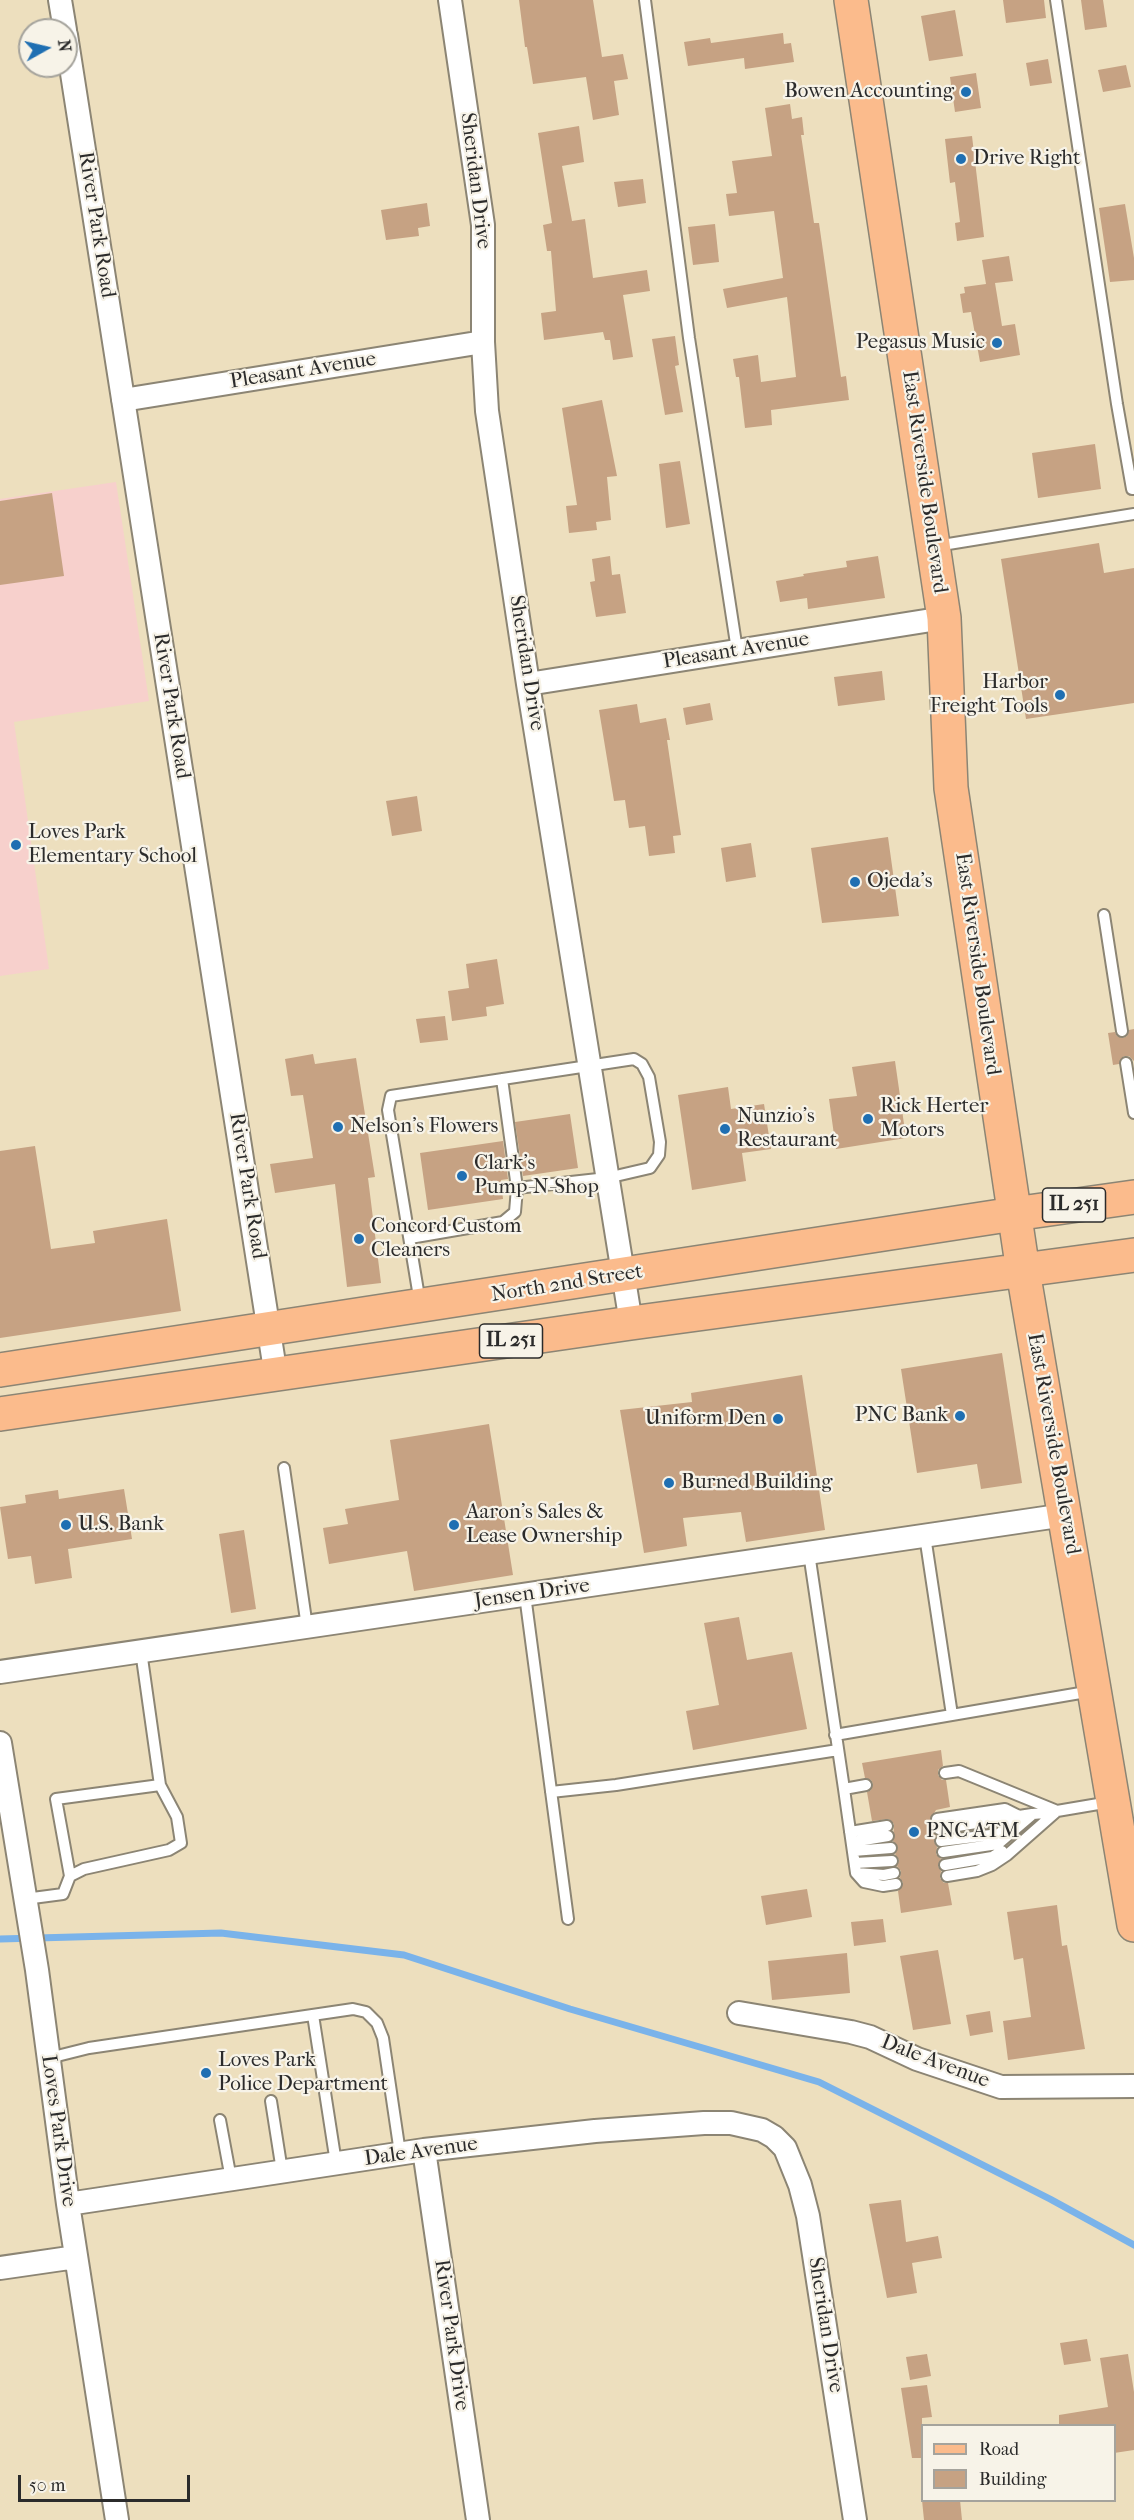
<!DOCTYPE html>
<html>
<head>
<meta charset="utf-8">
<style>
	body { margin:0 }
	#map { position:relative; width:1134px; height:2520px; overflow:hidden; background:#eddfbe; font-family:"IM FELL French Canon",serif }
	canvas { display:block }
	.legend { position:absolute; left:921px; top:2424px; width:195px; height:78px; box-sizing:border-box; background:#f7f3e8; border:2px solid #a5a39c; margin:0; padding:8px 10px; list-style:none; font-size:18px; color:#2b2b2b }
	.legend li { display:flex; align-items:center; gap:12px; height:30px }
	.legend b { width:30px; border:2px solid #a5a39c }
	.north { position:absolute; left:18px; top:18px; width:60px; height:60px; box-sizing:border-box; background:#f7f3e8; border:2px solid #a5a39c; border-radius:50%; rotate:82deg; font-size:16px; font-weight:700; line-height:24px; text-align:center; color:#2b2b2b }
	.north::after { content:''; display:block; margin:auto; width:21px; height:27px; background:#1f6fb2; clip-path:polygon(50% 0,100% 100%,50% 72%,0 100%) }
	.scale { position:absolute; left:18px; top:2475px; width:172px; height:27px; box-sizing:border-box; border:3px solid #2b2b2b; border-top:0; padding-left:8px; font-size:18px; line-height:21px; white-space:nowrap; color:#2b2b2b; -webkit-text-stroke:4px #f7f3e8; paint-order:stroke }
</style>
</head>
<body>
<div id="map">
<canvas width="1134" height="2520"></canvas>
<ul class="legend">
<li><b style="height:8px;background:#fbbb8c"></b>Road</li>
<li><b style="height:16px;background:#c6a283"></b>Building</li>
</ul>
<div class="north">N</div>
<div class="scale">50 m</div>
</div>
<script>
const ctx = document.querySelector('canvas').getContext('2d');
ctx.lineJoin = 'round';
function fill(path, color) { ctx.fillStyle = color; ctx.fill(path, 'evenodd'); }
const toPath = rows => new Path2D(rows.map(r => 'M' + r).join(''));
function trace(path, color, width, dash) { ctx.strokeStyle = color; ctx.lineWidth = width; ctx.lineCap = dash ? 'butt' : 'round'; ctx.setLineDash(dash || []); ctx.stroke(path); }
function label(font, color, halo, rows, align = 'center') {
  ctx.font = font + ' "IM FELL French Canon",serif'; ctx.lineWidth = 4.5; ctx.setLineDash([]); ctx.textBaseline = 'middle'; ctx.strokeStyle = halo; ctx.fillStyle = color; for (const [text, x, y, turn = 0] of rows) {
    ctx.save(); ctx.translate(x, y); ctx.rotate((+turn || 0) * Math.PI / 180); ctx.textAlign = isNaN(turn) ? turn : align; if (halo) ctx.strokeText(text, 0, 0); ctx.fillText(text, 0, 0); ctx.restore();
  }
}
const built = toPath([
	[116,482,149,701,14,722,49,969,0,976,0,499]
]);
const stream = toPath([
	[0,1939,221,1933,404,1955,570,2009,819,2082,1050,2199,1134,2245]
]);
const building = toPath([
	[519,0,593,0,602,57,623,54,628,79,614,81,619,115,593,120,586,77,533,84,527,47,525,47],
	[1003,0,1044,0,1046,18,1006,23],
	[1081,0,1103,0,1107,27,1085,30],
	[955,10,963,56,929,61,921,16],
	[783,33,784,44,791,43,794,62,745,69,744,58,688,66,684,42,710,38,711,43],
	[1048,59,1052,83,1030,86,1026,63],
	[1126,65,1131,87,1103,92,1098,70],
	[976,73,981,108,955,112,950,77],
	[790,104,792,119,802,117,804,135,801,135,814,223,819,223,841,377,846,376,849,400,771,410,772,425,745,428,739,377,736,377,733,359,758,355,761,382,796,377,787,297,727,308,723,289,783,278,774,211,729,216,726,194,737,193,732,161,772,156,765,108],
	[579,126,584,162,562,166,572,221,585,219,593,278,647,270,650,291,623,295,633,357,613,360,610,340,605,340,603,332,544,340,541,313,556,311,551,251,547,251,543,225,552,223,538,133],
	[972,136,984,237,957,241,955,223,960,222,955,182,950,183,945,139],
	[643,179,646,203,618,207,614,182],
	[427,203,430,226,418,228,419,236,386,240,381,210],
	[1125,204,1134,258,1134,280,1110,282,1099,208],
	[715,224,719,262,693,265,688,227],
	[1009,256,1013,281,995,283,1002,326,1015,324,1020,355,980,362,971,312,963,313,960,294,965,293,964,287,986,284,982,260],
	[675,336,679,365,675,366,683,412,665,415,652,339],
	[602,400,617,476,607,477,611,520,596,522,597,530,569,533,566,506,577,505,562,408],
	[1095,444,1101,489,1038,498,1032,453],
	[680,461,690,524,666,528,659,464],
	[52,493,64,576,0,585,0,501],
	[1099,543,1104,573,1134,568,1134,703,1026,719,1001,559],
	[610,556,612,575,620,574,626,613,596,617,590,582,595,581,592,559],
	[878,556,885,598,808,609,807,598,780,602,776,581,804,576,803,574,847,567,846,561],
	[882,671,885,700,838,706,834,677],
	[710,703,713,720,686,725,683,708],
	[637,704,640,723,666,718,670,740,667,740,681,835,673,836,675,853,649,856,645,826,629,828,625,800,614,801,599,710],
	[417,796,422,831,392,836,386,801],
	[888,837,899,916,822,923,811,848],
	[751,843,756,877,726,882,721,848],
	[497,959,504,1004,486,1007,487,1016,452,1021,448,991,469,988,466,964],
	[445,1016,448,1040,420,1043,416,1019],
	[1134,1029,1134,1061,1129,1056,1124,1056,1119,1064,1113,1065,1108,1033,1115,1032,1117,1036,1123,1038,1127,1036,1129,1030],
	[313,1054,315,1064,356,1058,375,1177,368,1178,381,1283,347,1287,335,1184,275,1193,270,1164,313,1158,303,1095,291,1096,285,1059],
	[895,1061,906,1138,836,1149,829,1099,857,1096,852,1067],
	[728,1087,731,1109,764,1104,771,1149,742,1153,746,1181,692,1190,678,1095],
	[570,1114,578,1168,523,1176,515,1122],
	[503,1141,508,1179,501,1180,503,1199,428,1210,420,1153],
	[35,1146,51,1249,95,1243,93,1231,167,1219,181,1311,0,1338,0,1151],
	[1002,1353,1022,1483,981,1489,977,1464,917,1473,901,1369],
	[802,1375,825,1530,746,1542,741,1512,683,1518,687,1546,644,1553,620,1410,692,1402,691,1393],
	[489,1424,513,1575,414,1591,407,1551,329,1564,323,1528,348,1524,345,1509,399,1500,390,1440],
	[124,1489,132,1539,68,1549,72,1578,35,1584,31,1556,8,1559,0,1507,26,1503,25,1495,58,1490,59,1499],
	[244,1530,256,1609,231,1613,219,1534],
	[739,1617,747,1660,792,1652,807,1729,693,1750,686,1711,719,1705,704,1623],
	[941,1750,943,1766,938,1770,938,1775,942,1780,946,1780,950,1807,936,1810,930,1820,933,1825,932,1831,936,1836,934,1841,937,1847,936,1854,941,1859,938,1866,941,1871,940,1878,944,1883,948,1883,952,1905,901,1913,898,1891,903,1883,900,1878,901,1871,897,1866,899,1860,895,1854,898,1848,893,1841,894,1824,889,1819,872,1821,867,1792,871,1790,873,1784,871,1780,865,1778,862,1763],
	[807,1889,812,1917,766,1925,761,1896],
	[1057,1905,1062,1946,1067,1945,1085,2049,1008,2060,1003,2021,1031,2017,1023,1958,1014,1960,1007,1912],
	[883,1919,886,1942,854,1946,851,1922],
	[938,1950,951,2024,913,2030,900,1956],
	[847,1953,850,1993,772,2000,768,1961],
	[990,2011,993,2032,970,2036,966,2015],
	[901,2200,906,2242,938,2236,942,2258,912,2263,917,2293,887,2298,869,2204],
	[1087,2339,1091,2361,1064,2365,1060,2343],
	[927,2354,931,2376,910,2380,906,2357],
	[1128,2354,1134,2392,1134,2450,1114,2453,1114,2426,1059,2426,1059,2415,1108,2407,1100,2358],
	[927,2385,932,2417,922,2418,922,2458,912,2458,901,2388],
	[922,2500,960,2500,962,2520,924,2520]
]);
const service = toPath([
	[645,0,689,338,737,650],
	[1056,0,1117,404,1132,489,1134,489],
	[936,546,1134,514],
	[1104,915,1122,1031],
	[1126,1063,1134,1113],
	[502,1079,517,1188],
	[410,1238,503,1222,515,1212,517,1188,607,1178,650,1168,659,1155,660,1142,649,1077,642,1064,634,1059,391,1096,388,1110,420,1303],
	[284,1468,307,1627],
	[925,1536,952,1715],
	[809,1553,844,1789,866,1785],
	[525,1595,568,1919],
	[835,1735,1092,1691],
	[945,1773,959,1771,1057,1811,1110,1802],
	[844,1789,856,1873,864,1882,883,1886,896,1884],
	[551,1792,616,1785,838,1750],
	[937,1819,1005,1809,1019,1816],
	[939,1829,1019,1816],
	[850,1832,887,1826],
	[941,1841,999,1834,1019,1816,1032,1814],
	[852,1842,888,1836],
	[853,1851,891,1848],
	[943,1852,998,1844,1033,1814,1044,1813],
	[855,1863,892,1861],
	[945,1865,992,1857,1002,1851],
	[856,1873,884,1875,894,1873],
	[70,1876,84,1869,169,1850,181,1843,177,1817,160,1785,141,1651],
	[947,1876,977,1871,992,1865,1007,1855,1057,1811],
	[25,1899,63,1894,70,1876,56,1799,160,1785],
	[313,2015,336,2163],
	[49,2058,89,2048,353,2009,366,2012,377,2023,383,2038,400,2153],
	[271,2101,282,2171],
	[220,2120,231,2179]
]);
const minor = toPath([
	[60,0,65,30],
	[450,0,483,225,483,342,487,411,528,684,631,1323],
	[66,35,276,1376],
	[123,400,483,342],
	[528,684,944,618],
	[0,1672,1065,1515],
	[0,1743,37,1970,68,2204,117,2520],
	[739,2013,851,2032,870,2037,917,2059,1001,2087,1134,2086],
	[424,2150,478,2520],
	[68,2204,424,2150,595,2131,704,2123,731,2123,762,2130,774,2137,785,2148,800,2185,808,2216,855,2520],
	[0,2268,76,2257]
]);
const primary = toPath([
	[851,0,944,618,951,788,1023,1271,1134,1925],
	[0,1370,1014,1214,1134,1197],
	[0,1414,631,1323,1134,1255]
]);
const markers = [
	[966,92,6,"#1f6fb2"],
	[961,159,6,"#1f6fb2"],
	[997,343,6,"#1f6fb2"],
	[1060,695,6,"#1f6fb2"],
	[16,845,6,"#1f6fb2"],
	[855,882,6,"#1f6fb2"],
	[868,1119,6,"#1f6fb2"],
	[338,1127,6,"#1f6fb2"],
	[725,1129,6,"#1f6fb2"],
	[462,1176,6,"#1f6fb2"],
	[359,1239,6,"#1f6fb2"],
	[960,1416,6,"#1f6fb2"],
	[778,1419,6,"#1f6fb2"],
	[669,1483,6,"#1f6fb2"],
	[66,1525,6,"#1f6fb2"],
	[454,1525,6,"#1f6fb2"],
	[914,1832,6,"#1f6fb2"],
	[206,2073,6,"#1f6fb2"]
];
const shields = [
	[1074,1205,63],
	[511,1341,63]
];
const shieldNames = [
	["IL 251",1074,1205],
	["IL 251",511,1341]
];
const poiNames = [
	["Bowen Accounting",954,92,"right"],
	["Drive Right",973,159],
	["Pegasus Music",985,343,"right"],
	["Harbor",1048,683,"right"],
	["Freight Tools",1048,707,"right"],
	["Loves Park",28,833],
	["Elementary School",28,857],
	["Ojeda's",867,882],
	["Rick Herter",880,1107],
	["Motors",880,1131],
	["Nunzio's",737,1117],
	["Restaurant",737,1141],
	["Nelson's Flowers",350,1127],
	["Clark's",474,1164],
	["Pump-N-Shop",474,1188],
	["Concord Custom",371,1227],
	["Cleaners",371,1251],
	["PNC Bank",948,1416,"right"],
	["Uniform Den",766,1419,"right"],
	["Burned Building",681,1483],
	["Aaron's Sales &",466,1513],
	["Lease Ownership",466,1537],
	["U.S. Bank",78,1525],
	["PNC ATM",926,1832],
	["Loves Park",218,2061],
	["Police Department",218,2085]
];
const streetNames = [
	["Sheridan Drive",475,181,83],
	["River Park Road",96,225,81],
	["Pleasant Avenue",303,371,-9],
	["East Riverside Boulevard",924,482,82],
	["Pleasant Avenue",736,651,-9],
	["Sheridan Drive",526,663,81],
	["River Park Road",171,706,81],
	["East Riverside Boulevard",977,964,82],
	["River Park Road",247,1186,81],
	["North 2nd Street",567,1284,-9],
	["East Riverside Boulevard",1053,1444,80],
	["Jensen Drive",532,1594,-8],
	["Dale Avenue",935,2062,21],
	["Loves Park Drive",58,2131,82],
	["Dale Avenue",421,2152,-8],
	["Sheridan Drive",825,2325,81],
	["River Park Drive",451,2335,82]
];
fill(built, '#f7d0cc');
trace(stream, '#7ab3ea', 7);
fill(building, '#c6a283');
trace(service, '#8c8574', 14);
trace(minor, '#8c8574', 26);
trace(primary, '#8c8574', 36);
trace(service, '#fff', 10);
trace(minor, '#fff', 22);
trace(primary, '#fbbb8c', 33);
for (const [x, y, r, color] of markers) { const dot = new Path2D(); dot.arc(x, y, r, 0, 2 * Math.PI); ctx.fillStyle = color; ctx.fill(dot); trace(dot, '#f7f3e8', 2); }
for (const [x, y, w] of shields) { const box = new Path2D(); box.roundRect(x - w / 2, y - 17, w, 34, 4.5); ctx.fillStyle = '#f7f3e8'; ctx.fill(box); trace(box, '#2b2b2b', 1.5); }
label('bold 20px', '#2b2b2b', null, shieldNames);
label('21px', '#2b2b2b', '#f7f3e8', poiNames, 'left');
label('21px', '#2b2b2b', '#f7f3e8', streetNames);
</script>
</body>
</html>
